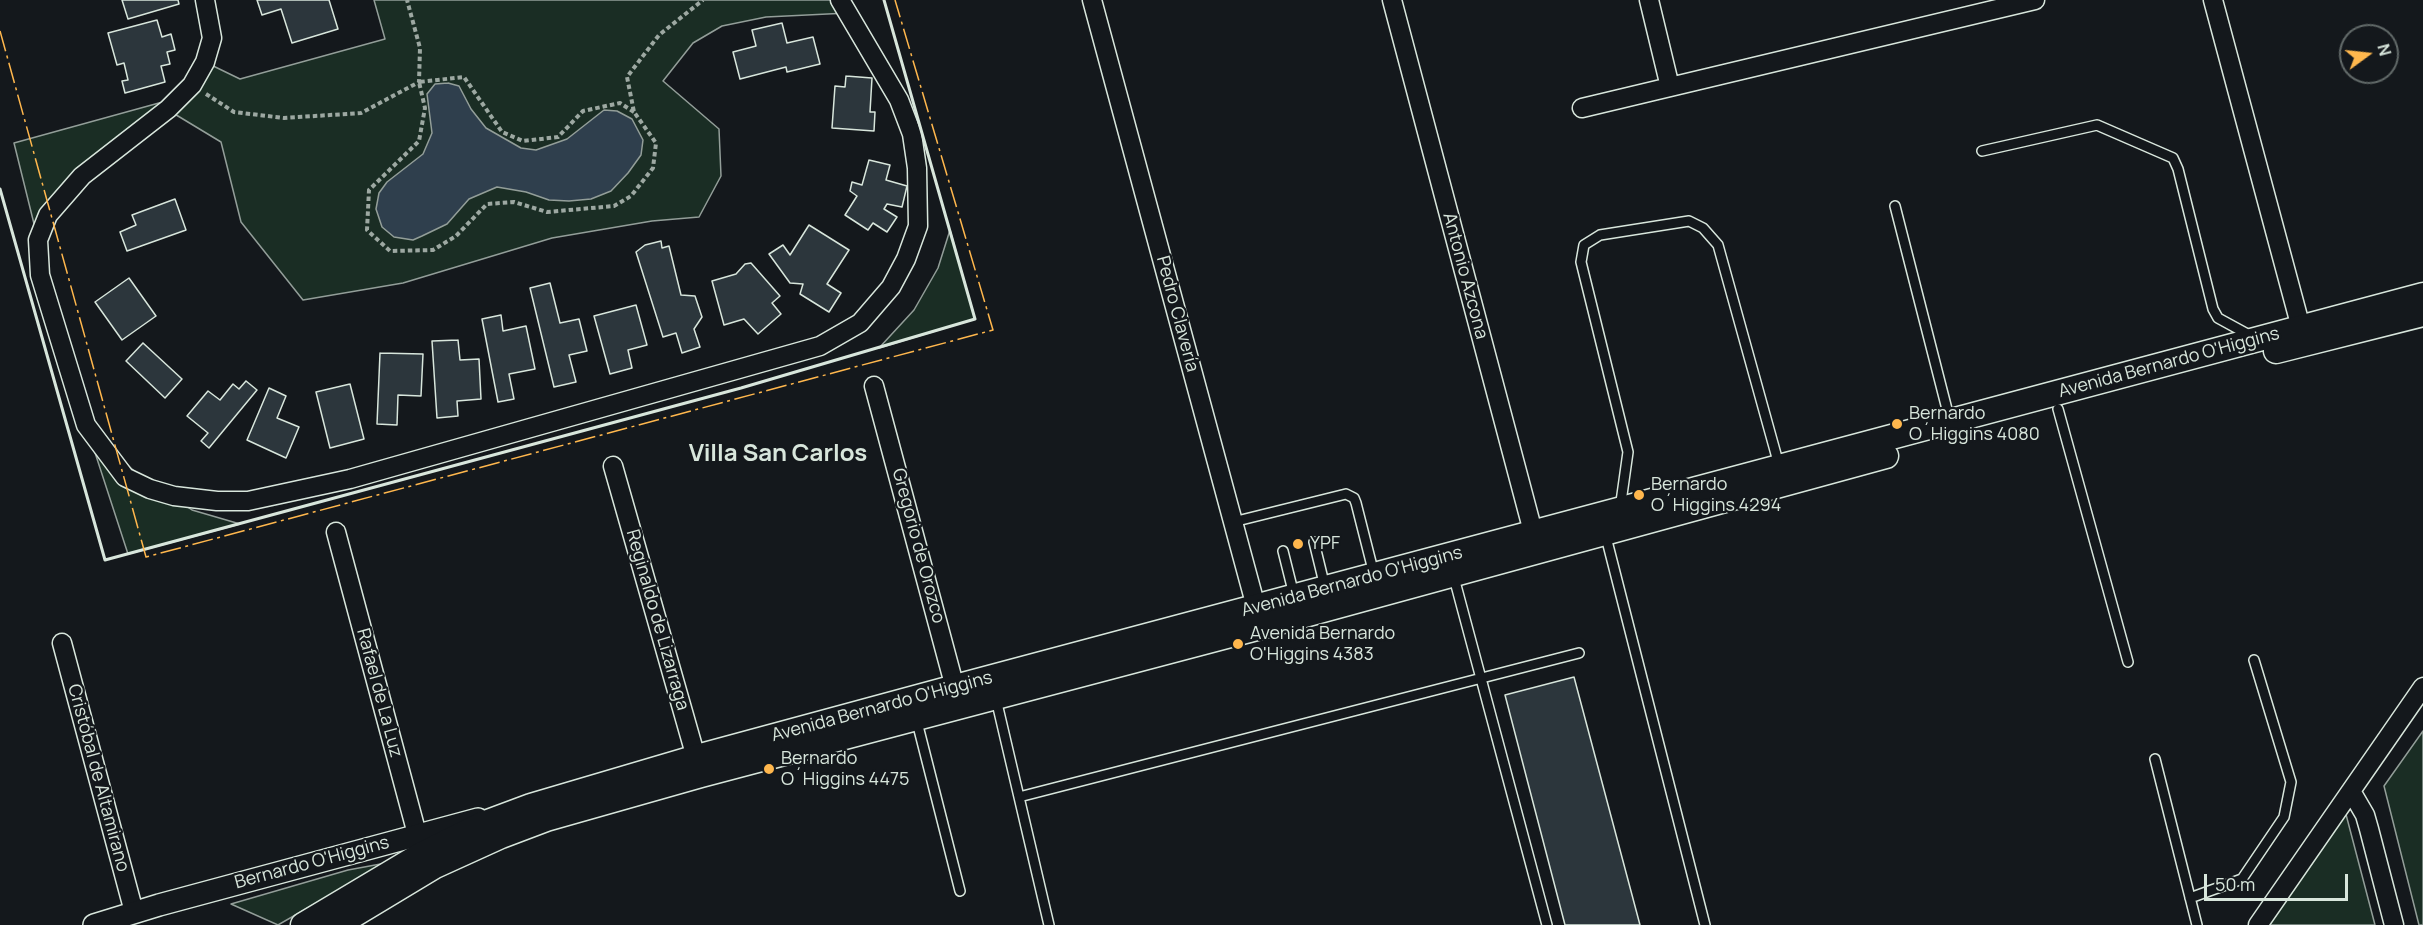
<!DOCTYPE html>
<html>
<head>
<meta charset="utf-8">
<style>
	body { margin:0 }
	#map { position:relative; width:2423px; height:925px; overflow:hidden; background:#14181c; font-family:Manrope,sans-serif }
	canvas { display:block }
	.north { position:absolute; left:2339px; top:24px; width:60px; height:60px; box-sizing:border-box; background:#14181c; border:2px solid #626a69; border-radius:50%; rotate:75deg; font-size:16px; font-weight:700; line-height:24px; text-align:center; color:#d8e6dc }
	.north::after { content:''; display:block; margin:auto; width:21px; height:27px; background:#ffb74d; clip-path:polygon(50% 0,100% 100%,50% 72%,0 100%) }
	.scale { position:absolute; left:2204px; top:874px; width:144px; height:27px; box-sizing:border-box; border:3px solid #d8e6dc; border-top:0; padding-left:8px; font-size:18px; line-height:21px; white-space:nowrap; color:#d8e6dc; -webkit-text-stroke:4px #14181c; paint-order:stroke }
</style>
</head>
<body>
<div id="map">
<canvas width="2423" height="925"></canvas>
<div class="north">N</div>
<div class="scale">50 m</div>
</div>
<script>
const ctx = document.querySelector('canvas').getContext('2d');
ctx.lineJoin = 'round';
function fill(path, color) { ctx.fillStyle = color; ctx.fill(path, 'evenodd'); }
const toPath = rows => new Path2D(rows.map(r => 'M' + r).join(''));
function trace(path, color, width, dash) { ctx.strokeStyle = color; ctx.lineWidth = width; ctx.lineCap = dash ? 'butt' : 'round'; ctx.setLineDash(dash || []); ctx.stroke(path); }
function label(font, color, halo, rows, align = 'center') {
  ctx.font = font + ' Manrope,sans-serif'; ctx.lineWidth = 4.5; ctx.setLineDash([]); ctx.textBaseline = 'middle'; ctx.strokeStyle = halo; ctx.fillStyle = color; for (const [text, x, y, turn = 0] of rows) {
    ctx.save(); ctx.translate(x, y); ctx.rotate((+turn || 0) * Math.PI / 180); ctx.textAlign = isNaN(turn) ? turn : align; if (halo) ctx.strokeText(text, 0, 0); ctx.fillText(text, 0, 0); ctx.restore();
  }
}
const green = toPath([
	[374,0,840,0,848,13,766,17,722,26,693,43,663,81,719,129,721,176,699,217,652,221,552,238,403,283,303,300,241,222,221,142,168,110,82,176,38,240,14,143,177,98,205,62,240,79,385,39,374,0],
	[950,230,975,319,879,348,914,310,938,268,950,230],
	[86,425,135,472,192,510,240,524,128,554,86,425],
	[2423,731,2423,925,2419,925,2384,786,2423,731],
	[2343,803,2375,925,2258,925,2343,803],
	[386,863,278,925,231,904,348,870,386,863]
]);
const water = toPath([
	[448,83,459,86,471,109,486,128,521,148,536,150,567,139,604,110,617,111,632,119,643,140,641,155,628,173,611,191,591,199,569,201,549,200,526,192,497,187,469,199,447,224,422,236,413,240,394,237,382,227,376,209,379,193,387,182,423,154,432,133,427,94,435,84,448,83]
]);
const building = toPath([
	[122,0,178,0,179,4,128,19,122,0],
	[257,0,329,0,338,29,292,43,281,9,262,15,257,0],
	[157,20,162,37,171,34,175,50,167,52,170,64,161,66,165,82,125,93,122,81,128,80,124,63,117,65,108,33,157,20],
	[782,23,787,43,813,37,820,64,787,72,786,67,740,79,733,52,756,46,752,30,782,23],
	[846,76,872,78,870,112,875,112,874,131,832,128,835,86,845,87,846,76],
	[869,160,890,165,886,180,907,186,902,207,887,204,884,209,897,217,887,232,873,223,868,230,845,215,857,196,850,191,852,182,862,185,869,160],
	[175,199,186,230,127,251,120,232,136,225,132,215,175,199],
	[809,225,849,250,827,284,841,293,829,312,800,294,803,284,790,283,769,254,783,245,790,255,809,225],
	[661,241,662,248,669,246,681,295,695,296,702,317,694,329,700,347,682,353,676,333,663,337,636,252,645,245,661,241],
	[751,263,780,296,772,303,781,314,758,334,744,319,724,325,712,281,736,274,745,264,751,263],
	[129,278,156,316,122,340,95,302,129,278],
	[550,283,560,323,579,319,587,351,569,355,576,382,554,387,530,288,550,283],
	[636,305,647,345,628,350,632,368,610,374,594,316,636,305],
	[501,315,503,331,526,326,535,369,509,374,514,399,498,402,482,319,501,315],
	[458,340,460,360,479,359,481,399,457,401,458,416,437,418,432,341,458,340],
	[143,343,182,379,165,398,126,361,143,343],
	[380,353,423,354,421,396,398,395,397,425,377,424,380,353],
	[246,381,257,390,209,448,201,441,208,433,187,416,208,391,220,400,233,384,239,389,246,381],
	[350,384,364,439,330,448,316,392,350,384],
	[269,388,286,396,277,418,299,427,286,458,247,440,269,388],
	[1574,677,1640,925,1565,925,1505,695,1574,677]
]);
const path = toPath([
	[206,94,234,112,284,118,361,113,419,82,420,48,407,0],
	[634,112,620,103,583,111,558,137,523,141,502,132,464,77,419,82,425,108,419,141,369,190,367,230,390,251,433,250,456,236,487,204,514,202,547,212,614,206,631,196,653,168,656,143,634,112,627,77,659,35,703,0]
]);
const service = toPath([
	[1982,151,2097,125,2173,158,2178,169,2213,309,2218,318,2251,336],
	[1895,206,1950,421],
	[2058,409,2128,662],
	[1620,509,1628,452,1581,262,1584,245,1600,235,1689,221,1703,228,1718,245,1779,465],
	[1233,522,1346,494,1354,498,1356,503,1374,574],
	[1605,533,1705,925],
	[1314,542,1325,587],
	[1283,551,1294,595],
	[1453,574,1547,925],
	[996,699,1049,925],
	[916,718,960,891],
	[2155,759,2197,925],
	[1019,797,1579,653],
	[2190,898,2242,879,2284,817,2291,782,2254,660]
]);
const minor = toPath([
	[205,0,212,38,205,62,192,85,168,109,82,176,48,215,38,240,40,275,86,425,125,477,150,489,174,496,217,501,248,501,350,479,820,346,860,323,891,287,906,259,918,226,917,168,912,134,899,100,840,0],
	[1092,0,1259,618],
	[1392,0,1536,543],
	[1649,0,1670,87,2035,0],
	[2213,0,2304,339],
	[1582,108,1670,87],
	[874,386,958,699],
	[613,466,699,768],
	[336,532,421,849],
	[62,643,134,912],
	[2351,791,2365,815,2369,829,2394,925],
	[2258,925,2423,687]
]);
const tertiary = toPath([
	[94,925,159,905,478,819]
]);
const secondary = toPath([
	[2276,351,2423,314],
	[303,925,422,854,480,825,531,806,697,757,955,687,2423,295],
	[337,925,435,866,501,836,546,819,701,775,1261,627,1886,456]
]);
const wall = toPath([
	[0,189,105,560,741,388,975,319,884,0]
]);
const power = toPath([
	[0,31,146,557,993,330,895,0]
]);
const markers = [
	[1897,424,6,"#ffb74d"],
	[1639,495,6,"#ffb74d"],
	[1298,544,6,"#ffb74d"],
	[1238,644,6,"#ffb74d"],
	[769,769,6,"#ffb74d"]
];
const streetNames = [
	["Antonio Azcona",1465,276,75],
	["Pedro Clavería",1177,314,75],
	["Avenida Bernardo O'Higgins",2169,363,-15],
	["Gregorio de Orozco",918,546,75],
	["Avenida Bernardo O'Higgins",1352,582,-15],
	["Reginaldo de Lizarraga",657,620,74],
	["Rafael de La Luz",379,693,75],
	["Avenida Bernardo O'Higgins",882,707,-15],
	["Cristóbal de Altamirano",98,778,75],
	["Bernardo O'Higgins",312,863,-15]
];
const poiNames = [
	["Bernardo",1909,414],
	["O´Higgins 4080",1909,435],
	["Bernardo",1651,485],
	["O´Higgins 4294",1651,506],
	["YPF",1310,544],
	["Avenida Bernardo",1250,634],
	["O'Higgins 4383",1250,655],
	["Bernardo",781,759],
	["O´Higgins 4475",781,780]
];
const districtNames = [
	["Villa San Carlos",778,454]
];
fill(green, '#1a2d24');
trace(green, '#939e99', 1.5);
fill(water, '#2f3f4d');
trace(water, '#939e99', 1.5);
fill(building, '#2c363c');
trace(building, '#d8e6dc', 1.5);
trace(service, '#d8e6dc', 12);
trace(minor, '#d8e6dc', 21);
trace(tertiary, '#d8e6dc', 24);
trace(secondary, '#d8e6dc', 27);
trace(path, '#9da8a2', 4, [4.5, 3]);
trace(service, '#14181c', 9);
trace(minor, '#14181c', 18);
trace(tertiary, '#14181c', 21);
trace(secondary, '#14181c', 24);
trace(wall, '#d8e6dc', 3);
trace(power, '#ffb74d', 1.5, [21, 4.5, 3, 4.5]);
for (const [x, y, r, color] of markers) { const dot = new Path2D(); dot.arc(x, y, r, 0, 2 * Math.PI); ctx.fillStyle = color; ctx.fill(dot); trace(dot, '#14181c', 2); }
label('18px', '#d8e6dc', '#14181c', streetNames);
label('18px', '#d8e6dc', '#14181c', poiNames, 'left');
label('bold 24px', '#d8e6dc', '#14181c', districtNames);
</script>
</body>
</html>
